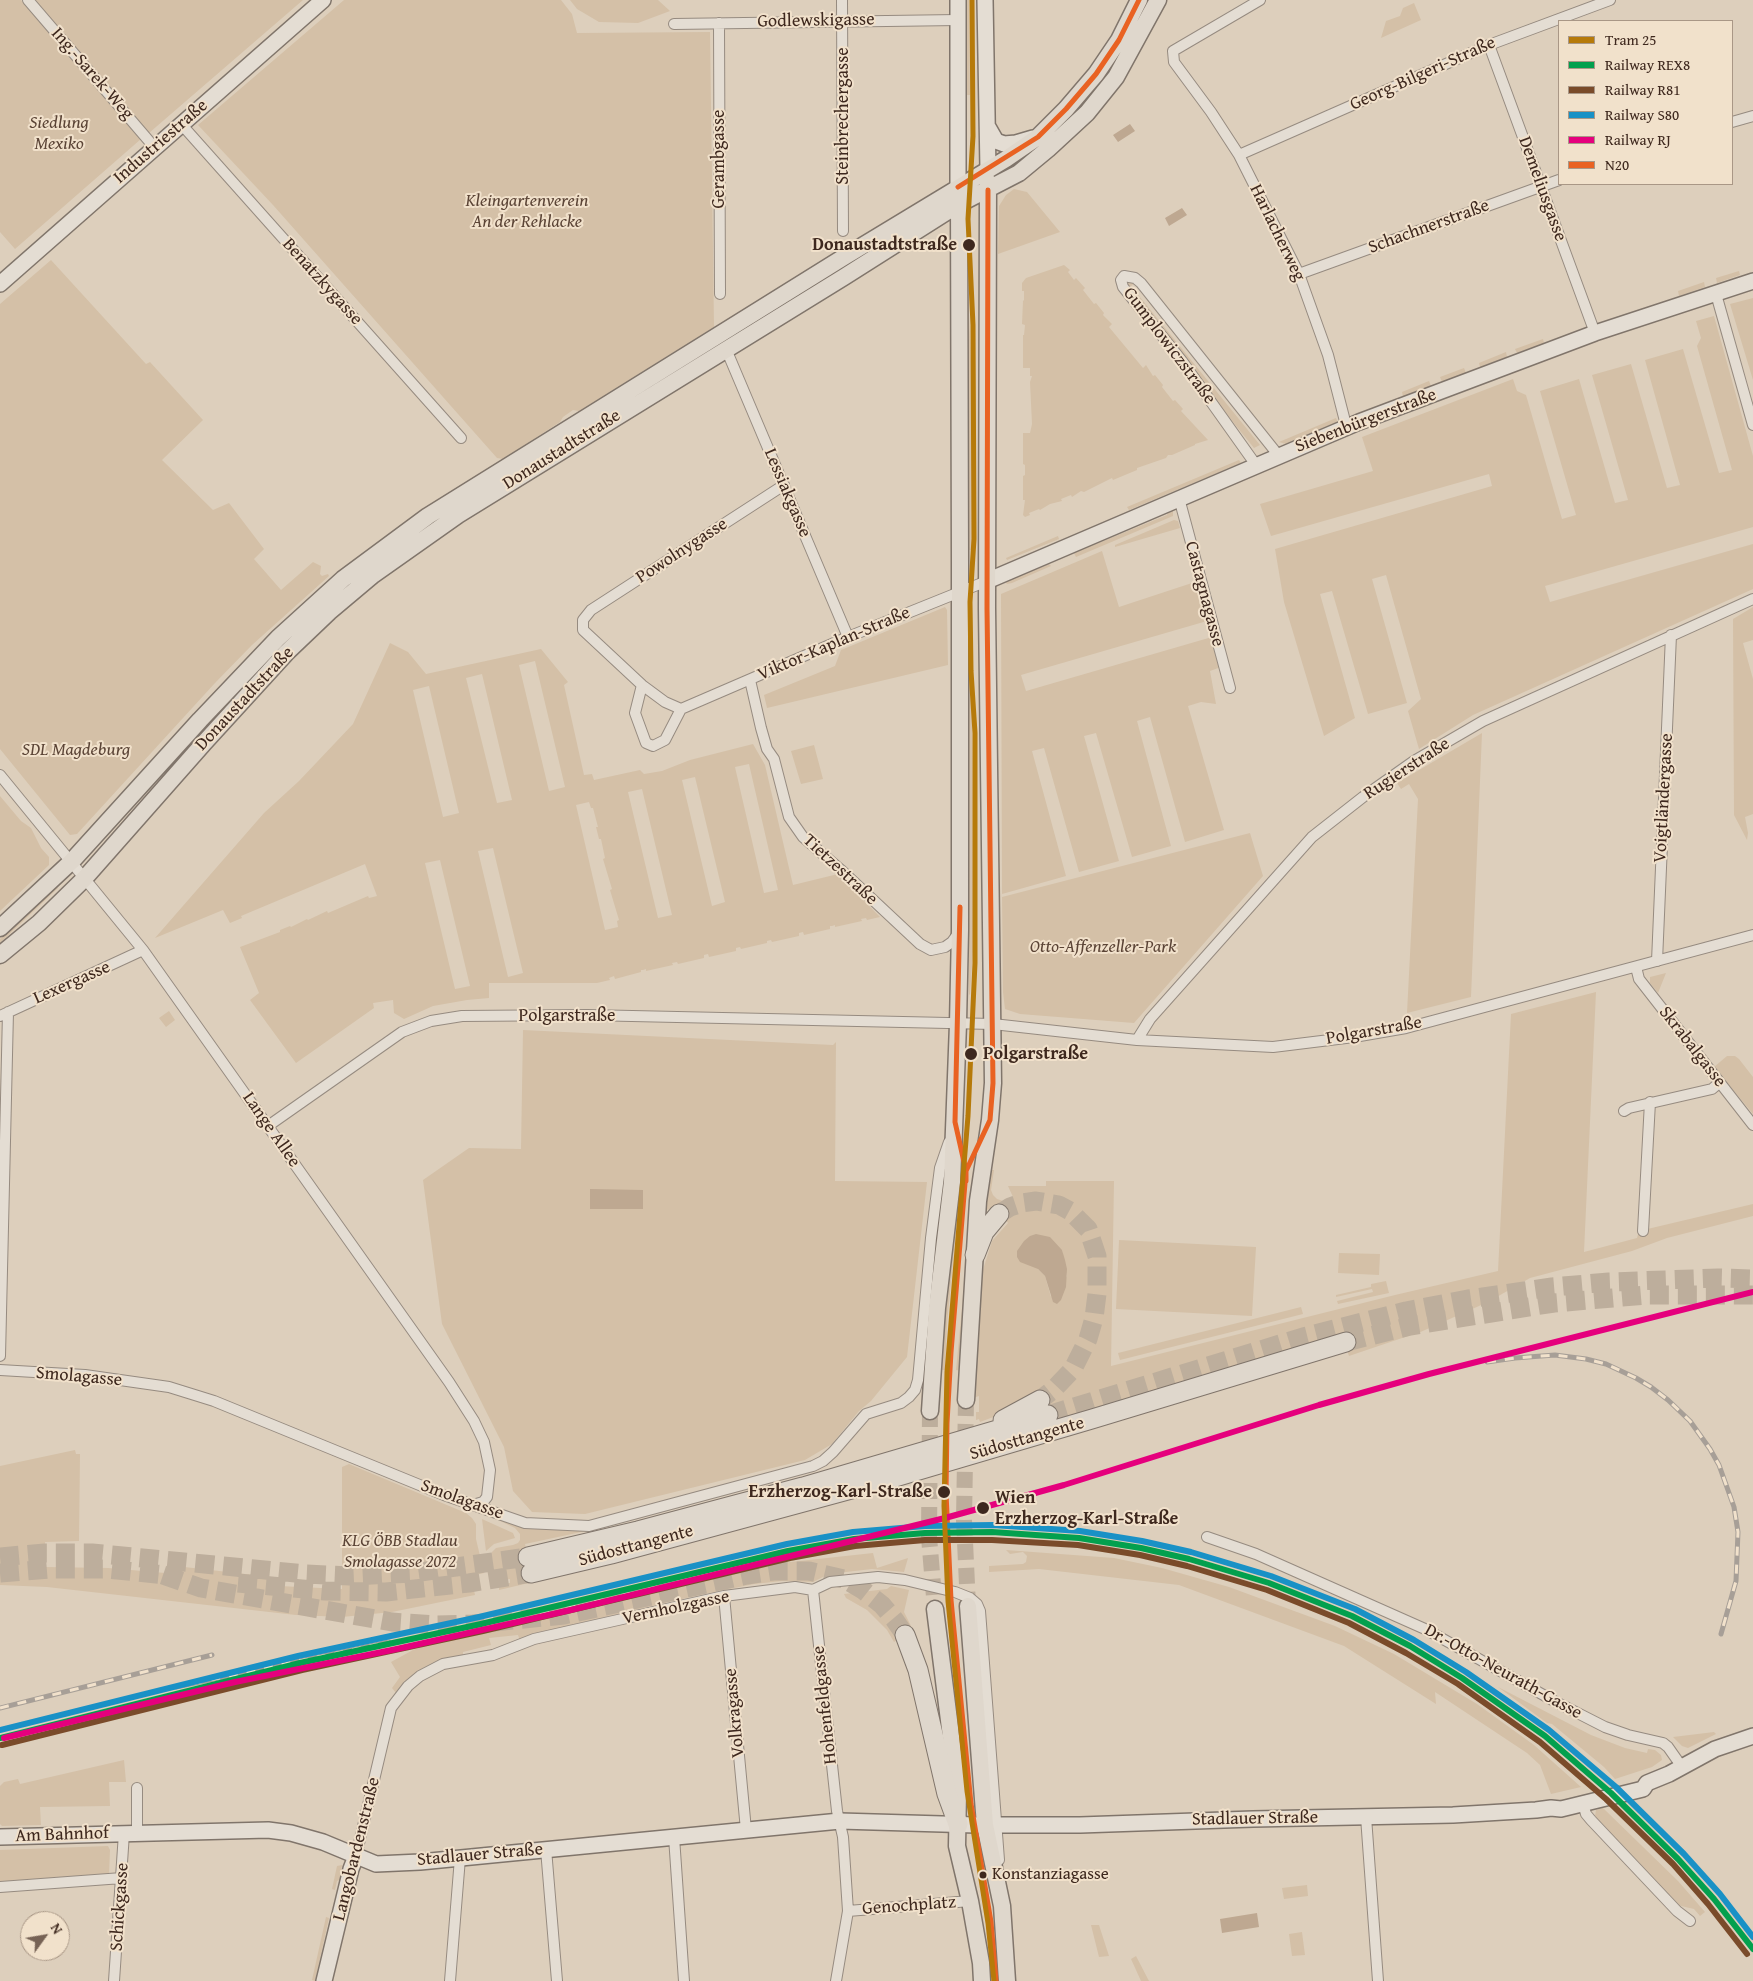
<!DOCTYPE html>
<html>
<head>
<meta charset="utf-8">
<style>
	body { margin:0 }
	#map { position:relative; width:1753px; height:1981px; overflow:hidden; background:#ddcfbc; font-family:"Gentium Book Plus",serif }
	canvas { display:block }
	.legend { position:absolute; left:1558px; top:20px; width:175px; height:165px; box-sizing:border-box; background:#f1e1cb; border:1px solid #a99786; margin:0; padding:6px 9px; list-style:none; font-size:15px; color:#3e281e }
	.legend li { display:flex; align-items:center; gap:10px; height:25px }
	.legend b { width:25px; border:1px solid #a99786 }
	.north { position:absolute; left:20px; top:1911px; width:50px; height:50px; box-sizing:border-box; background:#f1e1cb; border:1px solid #a99786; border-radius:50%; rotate:58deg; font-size:14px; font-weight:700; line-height:20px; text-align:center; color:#3e281e }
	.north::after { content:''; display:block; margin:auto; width:18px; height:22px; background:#766255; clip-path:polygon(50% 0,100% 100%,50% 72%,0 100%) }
</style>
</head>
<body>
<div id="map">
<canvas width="1753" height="1981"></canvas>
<ul class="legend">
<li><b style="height:6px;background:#b67a0a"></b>Tram 25</li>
<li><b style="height:6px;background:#03a04e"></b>Railway REX8</li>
<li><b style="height:6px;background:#7a4b2a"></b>Railway R81</li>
<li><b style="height:6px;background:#1991c6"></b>Railway S80</li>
<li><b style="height:6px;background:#e5007d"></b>Railway RJ</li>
<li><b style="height:6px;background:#e96222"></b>N20</li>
</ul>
<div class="north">N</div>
</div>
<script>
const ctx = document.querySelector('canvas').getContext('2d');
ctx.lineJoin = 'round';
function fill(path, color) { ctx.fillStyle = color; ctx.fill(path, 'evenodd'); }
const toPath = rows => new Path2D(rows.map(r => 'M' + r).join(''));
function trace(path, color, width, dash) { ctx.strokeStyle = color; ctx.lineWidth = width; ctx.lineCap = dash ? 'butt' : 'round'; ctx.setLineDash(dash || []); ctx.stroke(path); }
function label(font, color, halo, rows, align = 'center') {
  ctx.font = font + ' "Gentium Book Plus",serif'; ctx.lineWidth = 4; ctx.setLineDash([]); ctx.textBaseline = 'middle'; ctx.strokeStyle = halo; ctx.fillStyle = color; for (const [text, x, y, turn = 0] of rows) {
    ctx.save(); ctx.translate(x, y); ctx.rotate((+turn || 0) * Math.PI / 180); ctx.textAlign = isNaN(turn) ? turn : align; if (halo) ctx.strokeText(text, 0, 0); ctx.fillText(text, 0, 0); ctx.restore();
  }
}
const green = toPath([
	[0,0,21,0,141,139,15,249,0,232],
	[35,0,303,0,149,133],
	[344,0,561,0,572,14,577,33,710,32,714,327,579,411,573,410,563,417,560,422,503,459,497,458,273,205,198,125],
	[570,0,658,0,670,11,638,23,599,22,577,9],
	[964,0,969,0,970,95,964,95],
	[1144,0,1151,0,1115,66,1078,112,1027,158,1005,172,1005,170,1025,156],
	[1414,3,1421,20,1381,38,1386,21,1400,16,1403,8],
	[1014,189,1027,192,1060,232,998,254,999,206,1006,195],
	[51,260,146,364,150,362,203,420,162,460,213,510,229,503,264,549,254,559,281,590,313,562,321,566,320,574,322,576,328,574,329,576,252,645,215,683,77,834,70,835,0,749,0,304],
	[1064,265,1070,270,1068,272,1074,280,1076,278,1085,288,1083,290,1094,304,1096,303,1104,313,1103,315,1112,324,1109,327,1143,368,1146,365,1153,376,1155,375,1163,385,1162,387,1173,401,1175,400,1183,409,1181,411,1208,440,1195,444,1195,445,1172,455,1168,455,1166,458,1137,468,1137,470,1113,480,1112,478,1084,492,1081,491,1072,497,1071,495,1061,499,1062,501,1050,504,1040,510,1039,509,1029,513,1030,515,1025,517,1023,515,1025,500,1023,500,1023,476,1025,475,1025,465,1023,464,1023,433,1030,433,1032,424,1030,382,1032,376,1030,376,1030,368,1023,368,1023,335,1024,335,1025,325,1022,324,1023,301,1024,300,1024,291,1022,291,1022,283,1026,278],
	[1739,271,1740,275,1717,283,1716,278],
	[1125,278,1135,283,1131,286,1260,445,1254,448,1124,288],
	[1704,282,1705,287,1679,296,1678,291],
	[968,288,971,361,972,550,968,550,965,289],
	[1753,298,1753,380,1730,304],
	[1714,316,1753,456,1753,527,1545,586,1550,602,1753,544,1753,589,1473,715,1419,749,1408,711,1421,699,1386,575,1372,579,1407,703,1368,714,1332,591,1320,594,1355,718,1324,736,1284,602,1275,549,1492,486,1489,474,1271,536,1260,504,1373,471,1362,437,1513,379,1517,391,1526,395,1562,519,1576,515,1540,391,1579,379,1615,503,1628,500,1592,375,1631,364,1667,488,1680,485,1645,360,1683,349,1719,473,1732,470,1697,346,1701,338,1696,321],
	[1543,339,1544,343,1517,353,1515,349],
	[1506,352,1507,357,1480,367,1479,363],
	[1464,368,1466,373,1442,382,1440,377],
	[1429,381,1431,386,1403,397,1402,392],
	[1336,418,1339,425,1336,426,1334,424,1286,444,1279,442],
	[1239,460,1241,463,1129,510,1127,507],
	[1169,509,1173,510,1173,516,1076,557,1074,553,1167,515],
	[1174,520,1178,521,1180,528,1115,547,1115,545],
	[1058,536,1059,539,1007,560,1006,558],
	[1102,551,1119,607,1195,582,1207,621,1021,675,1026,691,1212,637,1221,667,1210,671,1216,704,1201,702,1188,706,1224,830,1185,842,1150,717,1137,721,1171,846,1132,857,1096,733,1084,736,1119,861,1079,872,1044,748,1032,751,1066,876,1002,894,1001,594],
	[1049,564,1051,566,1012,583,1007,584,1004,579,1006,577,1012,579],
	[945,607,947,610,948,665,767,708,764,695,835,666,841,650],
	[1753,607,1753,640,1743,643,1753,679,1753,814,1745,817,1748,833,1747,840,1734,815,1733,619],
	[965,618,969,618,969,671,972,715,973,952,970,995,969,994],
	[390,643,408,652,426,674,541,649,568,682,564,685,584,775,592,774,594,780,640,770,644,774,662,771,690,760,753,744,765,765,793,885,838,874,880,917,867,920,866,918,861,919,862,921,835,927,835,925,832,926,830,926,830,929,804,935,803,932,799,933,799,936,772,942,771,940,767,941,767,943,741,949,740,947,736,948,736,951,709,957,708,954,704,955,704,958,678,964,677,962,672,963,673,965,646,971,646,969,643,970,641,970,641,972,615,979,614,976,609,978,610,980,597,983,489,983,489,998,467,1000,433,1006,404,1019,394,1013,393,1000,373,1003,374,1008,296,1063,250,1000,259,993,240,947,280,932,280,930,290,926,291,927,307,919,308,920,327,911,328,913,368,896,369,898,377,896,365,864,241,916,242,918,230,923,223,910,155,938,264,813,299,781,353,724],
	[535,661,565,787,549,791,519,665],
	[482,674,512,800,497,803,466,678],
	[429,686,459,813,443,817,413,690],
	[749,764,778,890,764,893,735,767],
	[695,777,725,902,712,906,682,780],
	[642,789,672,915,658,918,628,792],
	[589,802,591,808,593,808,598,827,596,827,599,839,601,839,605,858,603,859,612,889,610,890,619,920,617,921,618,927,605,930,576,805],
	[493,848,523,973,508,977,478,851],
	[440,860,470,986,455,989,425,863],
	[1482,733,1471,997,1407,1013,1418,799,1409,784,1401,789,1397,783],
	[814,745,823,779,801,784,791,751],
	[0,796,21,821,31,828,41,848,49,857,49,865,0,911],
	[1250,833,1263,876,1134,1023,1020,1014,1005,1009,1003,992,1002,897],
	[56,886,58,888,0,943,0,939],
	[1666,973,1658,993,1650,983,1650,977],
	[1596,992,1584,1252,1637,1238,1639,1231,1753,1204,1753,1216,1667,1238,1632,1251,1530,1278,1488,1302,1416,1334,1414,1331,1410,1332,1411,1335,1349,1356,1347,1350,1053,1423,1048,1406,1037,1392,1004,1413,980,1422,979,1419,976,1420,976,1412,979,1412,979,1396,973,1398,982,1273,992,1241,1008,1223,996,1207,991,1210,989,1209,984,1212,989,1170,994,1170,991,1190,993,1195,997,1199,1003,1201,1013,1197,1008,1186,1046,1186,1046,1181,1114,1181,1111,1366,1395,1295,1498,1271,1511,1014],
	[1062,1250,1067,1276,1051,1297,1045,1276,1038,1269],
	[169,1011,175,1020,166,1027,159,1018],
	[523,1030,833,1045,836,1042,835,1181,927,1182,907,1357,871,1401,859,1411,832,1444,805,1460,585,1514,532,1512,513,1491,504,1447,442,1324,423,1180,469,1148,521,1149],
	[1727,1056,1735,1056,1739,1059,1753,1077,1753,1114,1714,1067],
	[958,1174,961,1178,947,1324,945,1370,938,1370],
	[968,1226,971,1227,962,1371,956,1370,968,1246],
	[1119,1240,1256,1247,1252,1316,1116,1309],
	[1339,1253,1380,1254,1379,1275,1338,1273],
	[1386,1281,1389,1293,1338,1304,1337,1301,1373,1292,1372,1289,1336,1297,1336,1295,1371,1287,1371,1284],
	[1301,1307,1303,1314,1120,1360,1118,1353],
	[75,1450,76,1454,80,1454,79,1541,45,1542,46,1567,108,1568,165,1573,167,1565,280,1578,279,1586,342,1589,342,1467,349,1464,466,1513,472,1518,476,1524,476,1539,484,1573,471,1576,475,1595,392,1612,342,1617,296,1615,47,1587,0,1585,0,1466],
	[495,1516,586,1531,525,1544,533,1582,499,1590,499,1585,510,1583,510,1579,498,1581,496,1570,489,1572,488,1562,492,1552,496,1548,513,1545,518,1543,520,1540,520,1534,515,1528,496,1519],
	[482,1519,513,1533,515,1538,494,1544,486,1551],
	[1006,1550,1114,1558,1162,1568,1229,1587,1335,1626,1394,1654,1477,1704,1534,1745,1581,1787,1551,1794,1540,1765,1527,1753,1435,1692,1436,1704,1344,1646,1179,1585,1039,1569,989,1572,989,1566,1023,1564,1026,1562,1027,1556,1023,1552,1010,1554],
	[873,1553,877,1568,908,1558,904,1572,872,1569,829,1574,813,1582,782,1581,754,1584,695,1596,571,1625,520,1641,518,1635,489,1638,491,1645,463,1652,463,1656,396,1693,392,1688,400,1677,391,1662,413,1650,458,1635,763,1565],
	[891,1586,909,1590,904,1612,913,1630,894,1642,887,1630,867,1610,846,1598,844,1594,887,1589],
	[1498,1687,1591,1735,1625,1748,1647,1753,1648,1749,1655,1750,1661,1755,1662,1760,1652,1767,1615,1779,1604,1767,1552,1724,1547,1723],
	[1714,1732,1716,1734,1688,1748,1682,1746,1673,1737],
	[124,1760,126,1782,109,1782,110,1806,40,1807,41,1825,2,1826,0,1824,0,1786,4,1782,18,1779,20,1784],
	[1603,1808,1678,1881,1705,1912,1700,1916,1694,1909,1677,1905,1598,1821,1595,1816,1596,1810],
	[108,1846,110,1850,109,1875,0,1883,0,1850],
	[342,1865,340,1880,337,1881,335,1890,332,1889,337,1866],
	[1307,1885,1308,1896,1284,1899,1282,1888],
	[326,1917,329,1918,315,1981,312,1980],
	[1091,1925,1099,1925,1109,1956,1099,1957],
	[1302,1932,1305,1955,1292,1956,1289,1934],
	[1136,1956,1149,1981,1141,1981,1131,1959]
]);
const water = toPath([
	[1130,124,1135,131,1118,142,1113,135],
	[1182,208,1187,215,1169,226,1165,218],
	[590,1189,643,1190,643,1209,590,1209],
	[1036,1234,1050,1237,1062,1250,1065,1260,1067,1269,1066,1287,1061,1300,1057,1304,1053,1302,1045,1276,1038,1269,1020,1262,1017,1257,1017,1251,1024,1241,1030,1236],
	[1257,1913,1259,1927,1222,1933,1220,1919]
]);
const primaryTunnel = toPath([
	[966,1400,964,1520,968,1606],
	[930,1411,929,1537,935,1609]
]);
const highwayTunnel = toPath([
	[999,1214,1010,1207,1022,1203,1036,1201,1059,1205,1070,1211,1088,1229,1097,1256,1097,1294,1094,1318,1088,1339,1073,1369,1054,1389,1040,1400],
	[1346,1342,1410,1326,1554,1303,1647,1295,1753,1295],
	[1048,1415,1303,1337,1406,1311,1468,1299,1552,1287,1609,1282,1718,1278,1753,1279],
	[0,1557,45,1553,92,1553,306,1574,350,1576,413,1573,528,1557],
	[0,1573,49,1569,107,1569,176,1576],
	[163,1575,201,1588,392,1622,435,1625,473,1624,564,1615,747,1575,773,1571,809,1571,844,1579,863,1590,882,1605,894,1619,905,1635],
	[238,1583,325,1591,386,1592,469,1583,531,1573]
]);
const street = toPath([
	[28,0,155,148],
	[842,0,843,231],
	[1260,0,1173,51,1174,62,1211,112,1239,155,1299,274,1328,355,1347,429],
	[719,23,720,294],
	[674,24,958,20],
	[1489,45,1595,333],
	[1732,122,1753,116],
	[182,125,461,438],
	[1239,155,1489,45,1610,0],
	[1299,274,1559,180],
	[1716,294,1753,425],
	[726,349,848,637],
	[1256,465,1182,361,1123,287,1121,280,1124,276,1135,278,1141,283,1279,456],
	[784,485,591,610,583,620,583,630,642,685,665,702,681,709,848,637,987,581],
	[1179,498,1230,688],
	[750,680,761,728,767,749,774,759,789,817,803,837,841,870,920,944,931,950,945,947,952,942,959,932],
	[642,685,635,713,646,743,653,746,665,740,681,709],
	[0,775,143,950,449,1382,474,1421,484,1442,490,1470,487,1497,483,1502,476,1504],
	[1657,961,1671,635],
	[1636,967,1639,979,1753,1125],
	[0,1016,143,950],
	[1137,1040,1150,1019,1312,837,1363,797,1414,761,1483,721,1753,599],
	[1624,1111,1629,1108,1712,1089,1719,1083],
	[268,1126,402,1032,431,1021,462,1016,587,1015,993,1024,1137,1040,1273,1047,1354,1037,1406,1028,1753,935],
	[1643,1231,1650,1102],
	[0,1356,8,1012],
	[0,1370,85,1375,169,1387,214,1401,444,1495,525,1523,589,1526,813,1466,823,1461,833,1452,866,1414,901,1403,909,1397,915,1390,918,1380,931,1238,940,1168,949,1142],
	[1207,1537,1256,1554,1425,1629,1556,1702,1605,1727,1628,1735,1663,1743,1668,1747,1682,1767],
	[813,1590,837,1811,843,1837,848,1911,836,1981],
	[724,1596,746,1830],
	[137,1788,137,1833],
	[1583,1804,1586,1814,1591,1820,1677,1911,1690,1921],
	[1366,1817,1378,1981],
	[674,1837,684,1981],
	[546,1849,557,1981],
	[356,1856,391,1708,408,1686,420,1676,443,1664,493,1655,534,1639,724,1596,795,1587,813,1590,830,1582,878,1577,905,1580,955,1592,970,1598,977,1604,980,1611,999,1860],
	[0,1887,122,1878],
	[848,1911,970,1901],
	[114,1981,124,1833],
	[450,1981,460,1858]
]);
const secondary = toPath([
	[958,0,958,187],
	[985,0,988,170],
	[988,127,996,141,1004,144,1016,143,1033,138],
	[0,284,323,0],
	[987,581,1359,422,1595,333,1753,281],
	[0,1837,268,1830,291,1833,323,1842,376,1864,420,1862,840,1821,976,1825,1080,1825,1253,1819,1453,1815,1536,1810,1551,1808,1561,1809,1643,1789,1647,1783,1669,1774,1715,1749,1753,1736],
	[324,1981,351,1869,356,1856]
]);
const primary = toPath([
	[0,928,72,861,200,720,278,638,343,579,428,516,844,257,1006,159,1038,137,1066,109,1096,74,1119,40,1139,0],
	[0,955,39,923,84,879,204,743,287,652,329,612,373,575,458,515,844,277,959,204,1019,173,1048,149,1087,113,1116,77,1158,0],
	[966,1400,978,1201,990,1120,993,1083,987,608,988,182],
	[930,1411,937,1308,952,1182,958,1024,960,930,960,564,959,197],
	[968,1606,985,1825,1002,1906,1007,1981],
	[935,1609,958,1792,957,1846,970,1901,981,1963,982,1981]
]);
const highway = toPath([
	[975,1255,984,1232,999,1214],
	[1003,1420,1040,1400],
	[528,1557,638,1531,803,1487,1048,1415],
	[531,1573,611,1554,888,1479,1092,1419,1346,1342],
	[905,1635,918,1670,947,1794,958,1824]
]);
const rail = toPath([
	[1487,1362,1515,1358,1555,1355,1586,1359,1606,1364,1636,1378,1651,1387,1668,1400,1690,1421,1710,1449,1719,1465,1734,1507,1738,1532,1736,1581,1721,1634],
	[176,1687,389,1642],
	[0,1708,212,1655]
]);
const bus1 = toPath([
	[958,187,1038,137,1066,109,1096,74,1119,40,1139,0],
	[988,190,987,608,993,1083,990,1120,966,1171,951,1352,947,1423,946,1493,951,1600,971,1804,991,1922,996,1981],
	[960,907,955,1122,966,1171,966,1181]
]);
const rail1 = toPath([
	[0,1738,300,1663,481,1624,788,1551,854,1539,925,1533,992,1532,1079,1538,1141,1548,1189,1559,1269,1583,1352,1616,1410,1646,1462,1678,1545,1736,1611,1793,1678,1859,1714,1899,1753,1949]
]);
const rail2 = toPath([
	[2,1745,302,1670,483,1631,790,1558,855,1546,925,1540,992,1540,1078,1545,1140,1555,1187,1566,1267,1590,1349,1623,1406,1653,1458,1684,1540,1742,1606,1799,1673,1864,1708,1904,1747,1954]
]);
const rail3 = toPath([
	[0,1730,298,1656,479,1617,787,1544,853,1532,925,1526,993,1525,1080,1531,1142,1541,1191,1552,1271,1576,1355,1609,1414,1640,1466,1672,1549,1730,1616,1787,1684,1854,1720,1894,1753,1937]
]);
const rail4 = toPath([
	[4,1738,235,1682,397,1649,571,1610,945,1518,1064,1485,1319,1405,1429,1374,1753,1292]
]);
const tram1 = toPath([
	[972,0,973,136,968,219,973,325,974,539,970,602,971,671,975,733,975,963,968,1116,947,1372,944,1506,948,1601,967,1791,988,1923,994,1981]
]);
const markers = [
	[969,245,7,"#3e281e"],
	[971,1054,7,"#3e281e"],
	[944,1492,7,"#3e281e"],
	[983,1508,7,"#3e281e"],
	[983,1875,4.5,"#3e281e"]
];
const busNames = [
	["Konstanziagasse",992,1875]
];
const streetNames = [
	["Godlewskigasse",816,21,-1],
	["Ing.-Sarek-Weg",92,74,49],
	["Georg-Bilgeri-Straße",1423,74,-24],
	["Steinbrechergasse",843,116,-90],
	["Industriestraße",161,142,-41],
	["Gerambgasse",719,159,-90],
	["Demeliusgasse",1542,189,70],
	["Schachnerstraße",1429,227,-20],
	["Harlacherweg",1277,233,64],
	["Benatzkygasse",322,282,48],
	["Gumplowiczstraße",1169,346,53],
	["Siebenbürgerstraße",1366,421,-21],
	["Donaustadtstraße",562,450,-32],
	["Lessiakgasse",787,493,67],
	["Powolnygasse",682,551,-33],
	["Castagnagasse",1204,594,75],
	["Viktor-Kaplan-Straße",834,644,-23],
	["Donaustadtstraße",245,699,-47],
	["Rugierstraße",1407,769,-33],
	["Voigtländergasse",1664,798,-87],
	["Tietzestraße",840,870,43],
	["Lexergasse",72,983,-24],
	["Polgarstraße",567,1016],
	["Polgarstraße",1374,1031,-10],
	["Skrabalgasse",1692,1047,52],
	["Lange Allee",271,1130,55],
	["Smolagasse",79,1377,5],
	["Südosttangente",1027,1439,-16],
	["Smolagasse",462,1500,20],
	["Südosttangente",636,1546,-15],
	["Vernholzgasse",676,1608,-12],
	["Dr.-Otto-Neurath-Gasse",1503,1672,29],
	["Hohenfeldgasse",825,1705,-96],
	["Volkragasse",735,1713,-95],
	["Stadlauer Straße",1255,1819,-1],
	["Am Bahnhof",62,1835,-2],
	["Langobardenstraße",357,1849,-76],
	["Stadlauer Straße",480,1855,-5],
	["Genochplatz",909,1906,-4],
	["Schickgasse",120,1907,-86]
];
const parkNames = [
	["Siedlung",59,123],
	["Mexiko",59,144],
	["Kleingartenverein",527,201],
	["An der Rehlacke",527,222],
	["SDL Magdeburg",76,750],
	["Otto-Affenzeller-Park",1103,947],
	["KLG ÖBB Stadlau",400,1541],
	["Smolagasse 2072",400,1562]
];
const stopNames = [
	["Donaustadtstraße",957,245],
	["Polgarstraße",983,1054,"left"],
	["Erzherzog-Karl-Straße",932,1492],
	["Wien",995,1498,"left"],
	["Erzherzog-Karl-Straße",995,1519,"left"]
];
fill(green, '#d4c0a7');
fill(water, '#bea891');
trace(primaryTunnel, '#bdae9c', 16, [16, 8]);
trace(highwayTunnel, '#bdae9c', 19, [19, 9]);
trace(street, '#968b80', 12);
trace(secondary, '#80756b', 18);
trace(primary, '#80756b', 19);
trace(highway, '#80756b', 21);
trace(street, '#e4ddd3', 10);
trace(secondary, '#e4ddd3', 15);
trace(primary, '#dfd7cc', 16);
trace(highway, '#dfd7cc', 19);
trace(rail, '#a79f97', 5);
trace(rail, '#f1e1cb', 3, [9]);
trace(bus1, '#e96222', 5);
trace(rail1, '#03a04e', 6);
trace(rail2, '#7a4b2a', 6);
trace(rail3, '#1991c6', 6);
trace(rail4, '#e5007d', 6);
trace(tram1, '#b67a0a', 5);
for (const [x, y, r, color] of markers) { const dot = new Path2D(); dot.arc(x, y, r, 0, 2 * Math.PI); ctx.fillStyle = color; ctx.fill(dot); trace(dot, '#f1e1cb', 2); }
label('17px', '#3e281e', '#f1e1cb', busNames, 'left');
label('18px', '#3e281e', '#f1e1cb', streetNames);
label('italic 18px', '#5b4436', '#f1e1cb', parkNames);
label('bold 18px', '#3e281e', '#f1e1cb', stopNames, 'right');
</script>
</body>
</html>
